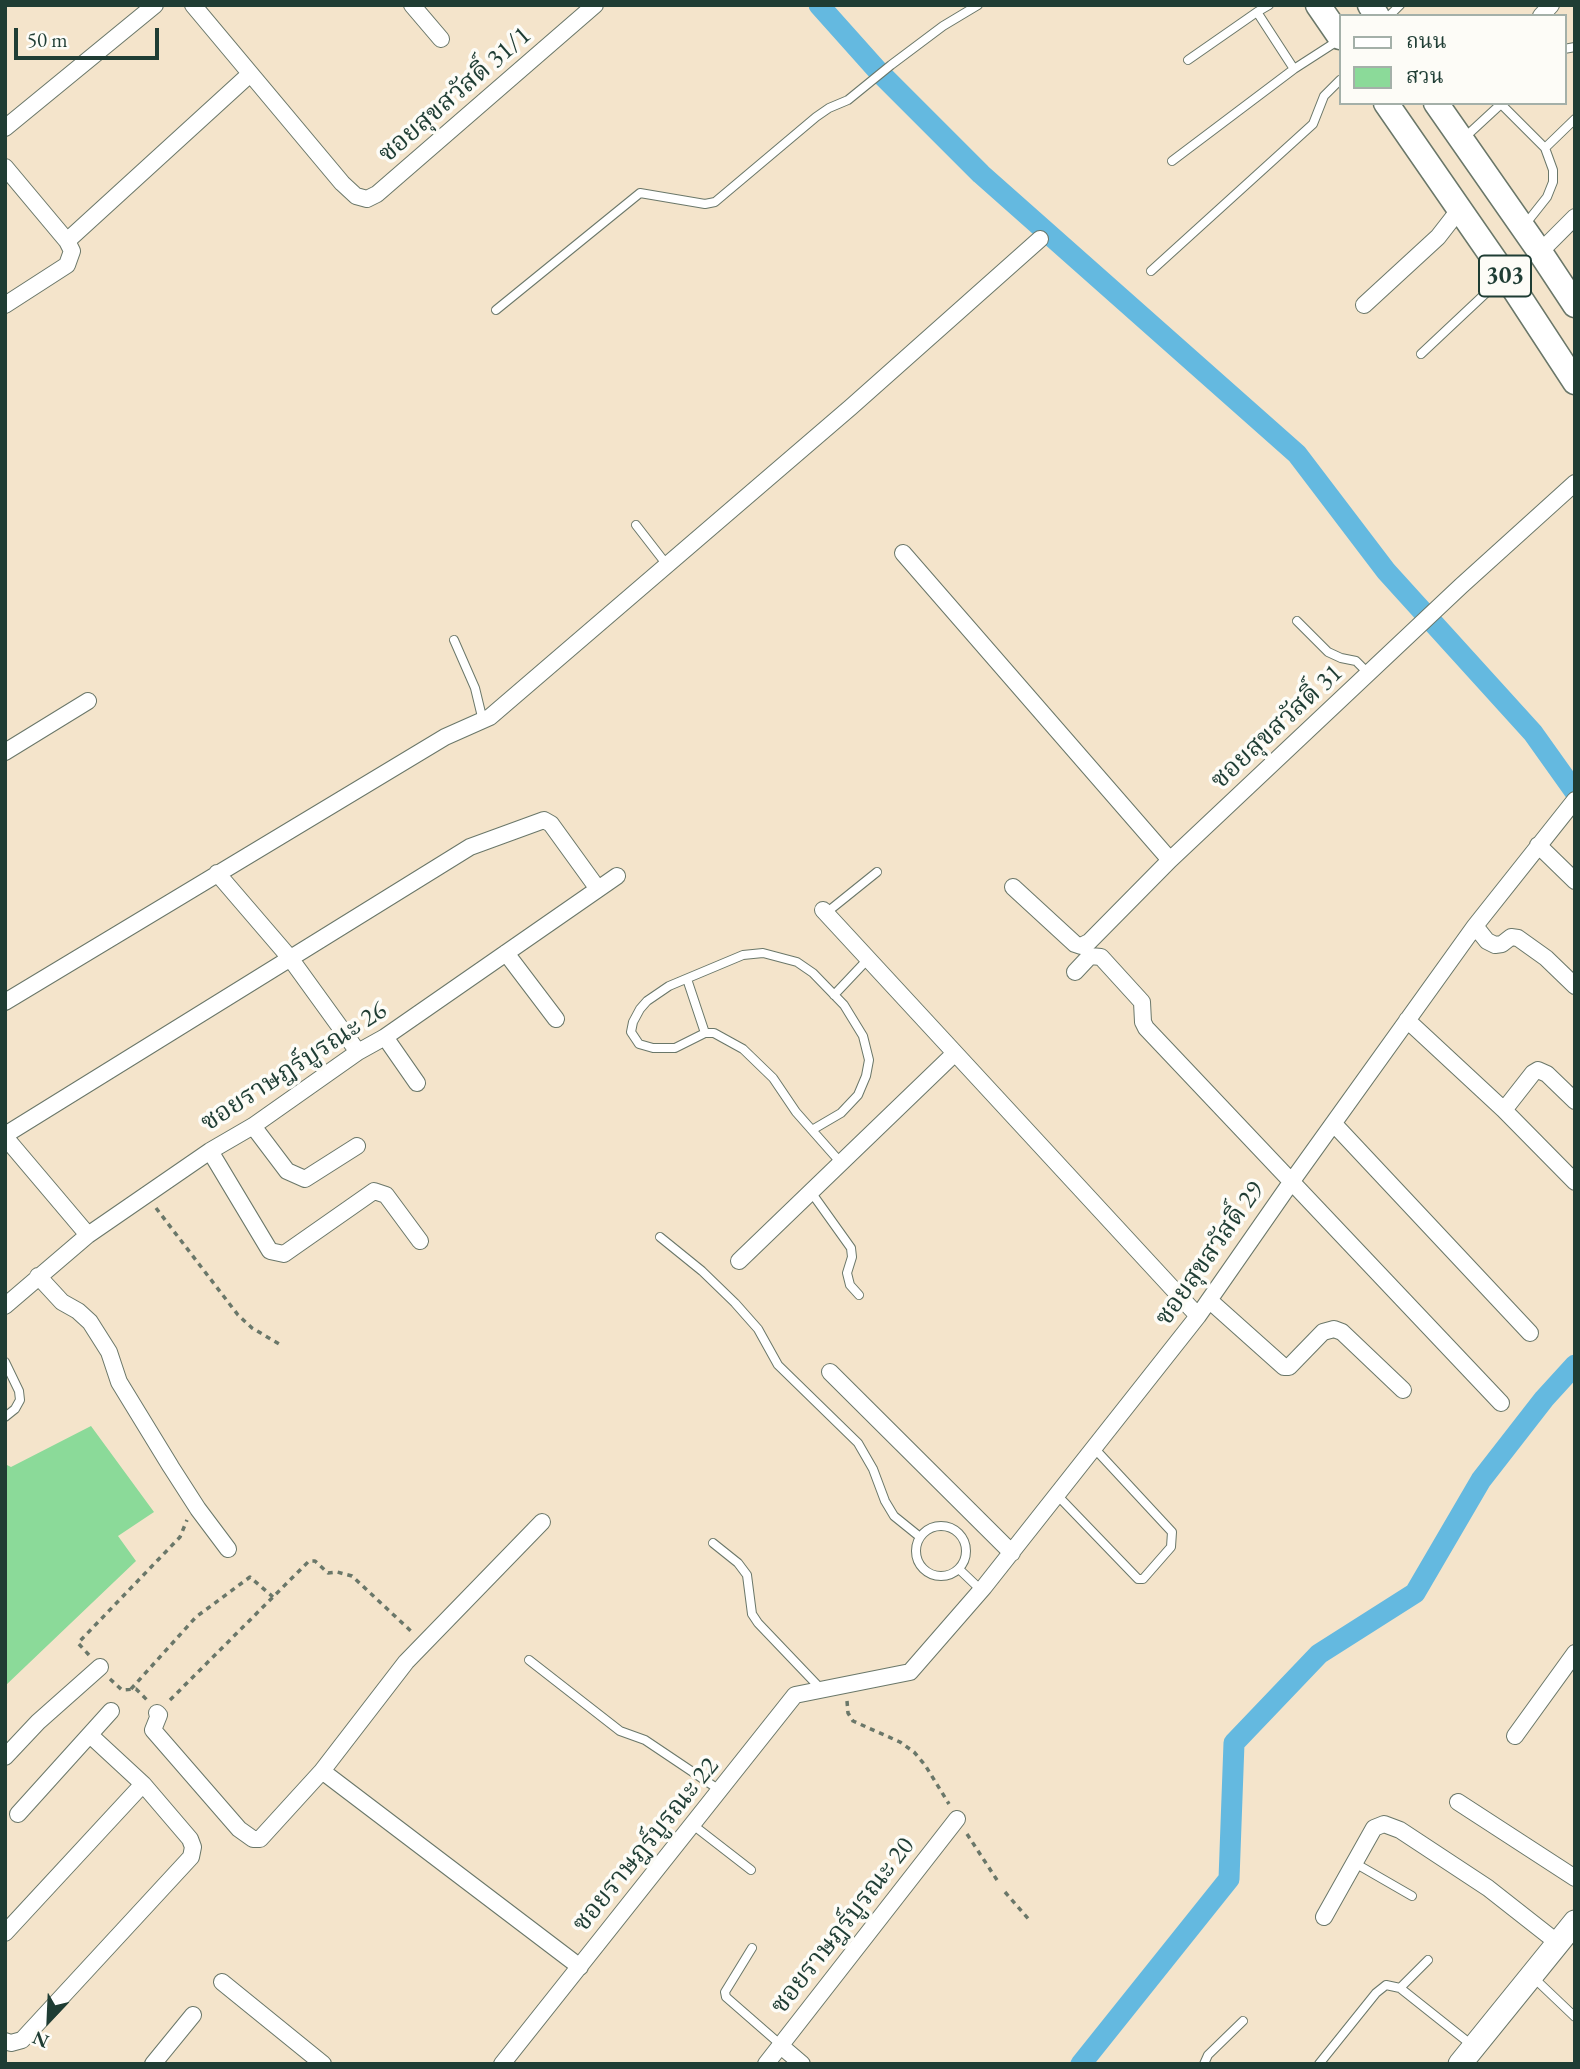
<!DOCTYPE html>
<html>
<head>
<meta charset="utf-8">
<style>
	body { margin:0 }
	#map { position:relative; width:1580px; height:2069px; overflow:hidden; background:#f4e4cb; font-family:"EB Garamond","Noto Serif Thai",serif }
	canvas { display:block }
	.frame { position:absolute; inset:0; border:7px solid #1f3d34; pointer-events:none }
	.legend { position:absolute; left:1339px; top:14px; width:228px; height:91px; box-sizing:border-box; background:#fdfcf7; border:2px solid #a4b0a9; margin:0; padding:9px 12px; list-style:none; font-size:21px; color:#1f3d34 }
	.legend li { display:flex; align-items:center; gap:14px; height:35px }
	.legend b { width:35px; border:2px solid #a4b0a9 }
	.north { position:absolute; left:14px; top:1985px; width:70px; height:70px; -webkit-text-stroke:5px #fdfcf7; paint-order:stroke; rotate:203deg; font-size:19px; font-weight:700; line-height:28px; text-align:center; color:#1f3d34 }
	.north::after { content:''; display:block; margin:auto; width:24px; height:32px; background:#1f3d34; clip-path:polygon(50% 0,100% 100%,50% 72%,0 100%) }
	.scale { position:absolute; left:14px; top:28px; width:145px; height:32px; box-sizing:border-box; border:4px solid #1f3d34; border-top:0; padding-left:9px; font-size:21px; line-height:24px; white-space:nowrap; color:#1f3d34; -webkit-text-stroke:5px #fdfcf7; paint-order:stroke }
</style>
</head>
<body>
<div id="map">
<canvas width="1580" height="2069"></canvas>
<div class="frame"></div>
<ul class="legend">
<li><b style="height:9px;background:#fff"></b>ถนน</li>
<li><b style="height:19px;background:#8bda99"></b>สวน</li>
</ul>
<div class="north">N</div>
<div class="scale">50 m</div>
</div>
<script>
const ctx = document.querySelector('canvas').getContext('2d');
ctx.lineJoin = 'round';
function fill(path, color) { ctx.fillStyle = color; ctx.fill(path, 'evenodd'); }
const toPath = rows => new Path2D(rows.map(r => 'M' + r).join(''));
function trace(path, color, width, dash) { ctx.strokeStyle = color; ctx.lineWidth = width; ctx.lineCap = dash ? 'butt' : 'round'; ctx.setLineDash(dash || []); ctx.stroke(path); }
function label(font, color, halo, rows, align = 'center') {
  ctx.font = font + ' "EB Garamond","Noto Serif Thai",serif'; ctx.lineWidth = 7; ctx.setLineDash([]); ctx.textBaseline = 'middle'; ctx.strokeStyle = halo; ctx.fillStyle = color; for (const [text, x, y, turn = 0] of rows) {
    ctx.save(); ctx.translate(x, y); ctx.rotate((+turn || 0) * Math.PI / 180); ctx.textAlign = isNaN(turn) ? turn : align; if (halo) ctx.strokeText(text, 0, 0); ctx.fillText(text, 0, 0); ctx.restore();
  }
}
const green = toPath([
	[91,1426,154,1512,118,1536,136,1561,5,1686,5,1464,11,1467]
]);
const canal = toPath([
	[819,5,878,71,981,174,1297,454,1386,571,1533,733,1575,792],
	[1081,2064,1229,1879,1234,1743,1319,1654,1415,1593,1481,1480,1544,1399,1575,1365]
]);
const path = toPath([
	[156,1208,238,1315,252,1328,281,1345],
	[89,1655,78,1643,180,1537,187,1520],
	[110,1679,122,1690,136,1689,148,1701],
	[131,1689,196,1617,250,1577,273,1597],
	[170,1700,309,1561,315,1561,328,1573,337,1572,352,1576,413,1633],
	[847,1701,848,1713,853,1721,900,1742,914,1752,925,1765,949,1804],
	[967,1834,997,1880],
	[1005,1892,1031,1922]
]);
const lane = toPath([
	[1269,5,1257,12,1294,69],
	[1389,16,1400,5],
	[1564,49,1575,47],
	[1188,60,1257,12],
	[1501,104,1545,148,1553,170,1553,182,1547,197,1524,226],
	[1463,139,1502,103],
	[1545,148,1575,119],
	[1172,161,1294,69,1339,40],
	[1151,271,1313,124,1324,96,1340,80],
	[496,310,640,193,705,204,715,202,816,117,829,108,848,100,891,65,943,26,978,5],
	[1421,354,1503,277],
	[636,525,667,565],
	[1297,621,1328,652,1341,658,1356,661,1369,674],
	[454,640,475,688,483,721],
	[826,913,877,872],
	[687,979,705,1033],
	[834,995,868,959],
	[812,1130,841,1113,858,1095,866,1076,869,1060,863,1036,844,1005,813,973,797,962,763,953,743,955,669,986,647,1001,640,1009,633,1022,631,1032,639,1044,653,1048,675,1048,705,1033,714,1033,743,1049,773,1078,796,1112,841,1163],
	[811,1192,851,1248,852,1257,847,1273,850,1285,859,1295],
	[660,1237,702,1271,735,1303,758,1329,778,1365,858,1443,873,1469,885,1501,894,1516,920,1537],
	[5,1362,19,1391,20,1400,15,1409,5,1417],
	[1058,1496,1138,1579,1143,1579,1171,1547,1172,1532,1095,1449],
	'916 1551a25 25 0 1 1 50 0a25 25 0 1 1-50 0Z',
	[713,1543,738,1563,747,1575,752,1614,758,1623,821,1689],
	[960,1570,981,1590],
	[529,1660,620,1731,645,1740,721,1791],
	[693,1825,751,1870],
	[1353,1862,1412,1896],
	[752,1948,725,1992,726,1997,781,2045],
	[1534,1978,1575,2017],
	[1400,1988,1428,1960],
	[1204,2064,1208,2055,1243,2021],
	[1319,2064,1376,1993,1386,1985,1400,1988,1473,2046]
]);
const street = toPath([
	[193,5,342,183,356,196,367,199,377,194,595,5],
	[412,5,441,39],
	[1541,16,1551,5],
	[5,128,155,5],
	[5,167,67,241,72,251,67,265,5,305],
	[67,241,250,74],
	[1540,252,1575,217],
	[1364,305,1438,237,1459,210],
	[903,553,1170,860],
	[5,752,88,701],
	[1538,845,1575,881],
	[217,873,290,958,358,1052],
	[1013,887,1075,944,1081,946,1089,942,1170,860,1461,586,1575,483],
	[823,910,1198,1316],
	[1475,926,1487,941,1495,945,1502,944,1511,937,1518,938,1546,958,1575,986],
	[506,953,556,1019],
	[1075,972,1090,956,1101,957,1142,1002,1143,1022,1146,1028,1501,1403],
	[5,1002,445,737,490,717,851,407,1040,239],
	[1407,1020,1504,1110,1575,1182],
	[385,1037,417,1083],
	[1504,1110,1533,1073,1538,1070,1547,1074,1575,1101],
	[1334,1124,1530,1333],
	[253,1126,287,1171,305,1179,357,1146],
	[5,1135,470,847,544,820,551,824,598,889],
	[5,1137,88,1235],
	[210,1151,270,1251,284,1254,374,1191,386,1195,420,1241],
	[739,1261,954,1054],
	[38,1276,62,1302,78,1311,90,1322,109,1352,119,1382,171,1467,198,1509,228,1549],
	[1209,1300,1284,1367,1289,1367,1323,1332,1334,1329,1342,1332,1403,1390],
	[5,1306,88,1235,210,1151,253,1126,358,1052,385,1037,617,876],
	[830,1372,1012,1553],
	[157,1713,159,1715,153,1730,239,1829,253,1839,260,1839,322,1771,406,1662,542,1522],
	[1515,1736,1575,1653],
	[5,1757,38,1722,100,1667],
	[322,1771,580,1967],
	[1458,1802,1575,1878],
	[18,1814,111,1711],
	[1324,1917,1374,1828,1384,1824,1400,1830,1488,1888,1558,1943],
	[5,1933,143,1784],
	[222,1982,323,2064],
	[5,2041,11,2043,22,2040,191,1857,193,1847,190,1839,143,1784,90,1735],
	[781,2046,802,2064],
	[153,2064,193,2015],
	[502,2064,795,1695,910,1672,984,1587,1198,1316,1292,1181,1475,926,1575,800],
	[766,2064,957,1819]
]);
const secondary = toPath([
	[1460,2064,1575,1922]
]);
const primary = toPath([
	[1318,5,1340,37],
	[1370,5,1377,16],
	[1386,103,1505,275,1575,382],
	[1436,103,1540,252,1575,305]
]);
const shields = [
	[1505,276,52]
];
const shieldNames = [
	["303",1505,276]
];
const streetNames = [
	["ซอยสุขสวัสดิ์ 31/1",455,95,-41],
	["ซอยสุขสวัสดิ์ 31",1277,727,-43],
	["ซอยราษฎร์บูรณะ 26",294,1067,-33],
	["ซอยสุขสวัสดิ์ 29",1210,1254,-55],
	["ซอยราษฎร์บูรณะ 22",646,1845,-51],
	["ซอยราษฎร์บูรณะ 20",843,1926,-52]
];
fill(green, '#8bda99');
trace(canal, '#64b9e0', 21);
trace(lane, '#6a7769', 10);
trace(street, '#6a7769', 18);
trace(secondary, '#6a7769', 25);
trace(primary, '#6a7769', 27);
trace(path, '#6a7769', 3.5, [5, 5]);
trace(lane, '#fff', 8);
trace(street, '#fff', 16);
trace(secondary, '#fff', 23);
trace(primary, '#fff', 24);
for (const [x, y, w] of shields) { const box = new Path2D(); box.roundRect(x - w / 2, y - 20.5, w, 41, 5); ctx.fillStyle = '#fdfcf7'; ctx.fill(box); trace(box, '#1f3d34', 2); }
label('bold 24px', '#1f3d34', null, shieldNames);
label('26px', '#1f3d34', '#fdfcf7', streetNames);
</script>
</body>
</html>
